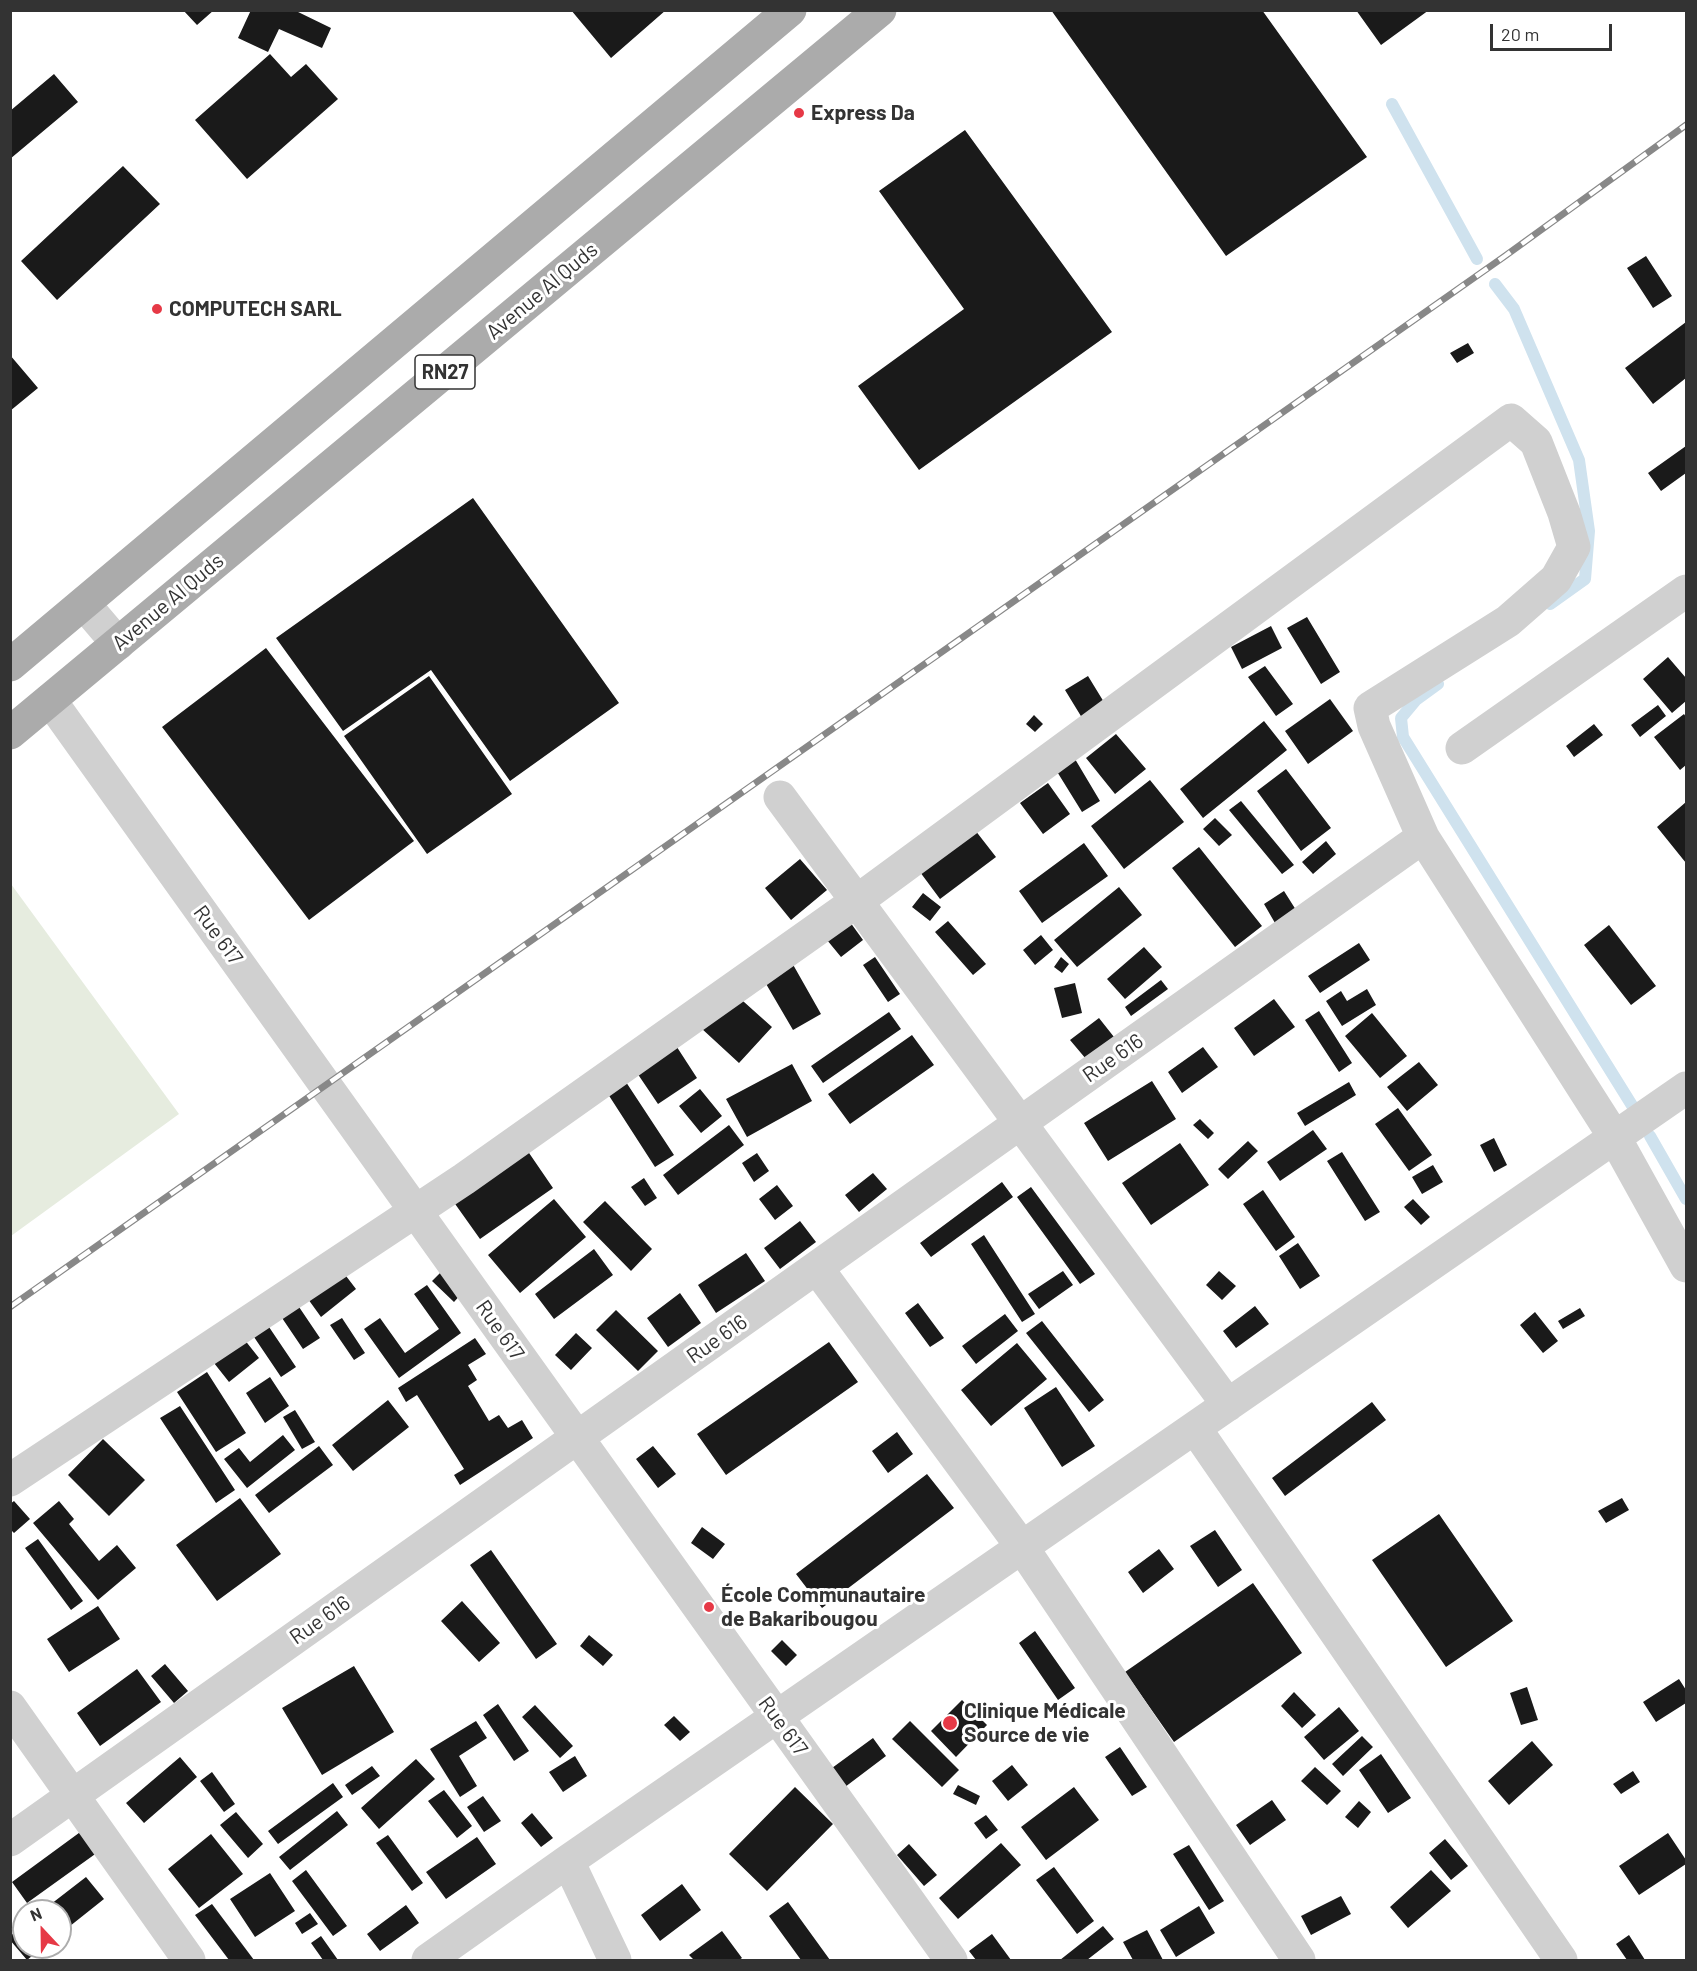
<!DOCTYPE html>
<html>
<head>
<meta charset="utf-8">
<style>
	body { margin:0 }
	#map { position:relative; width:1697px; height:1971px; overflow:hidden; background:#fff; font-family:Barlow,sans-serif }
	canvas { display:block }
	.frame { position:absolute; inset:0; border:12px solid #333; pointer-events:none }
	.north { position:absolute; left:12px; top:1899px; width:60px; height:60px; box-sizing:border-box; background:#fff; border:2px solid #adadad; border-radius:50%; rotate:338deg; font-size:16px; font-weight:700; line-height:24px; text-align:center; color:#333 }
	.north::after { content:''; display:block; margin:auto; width:21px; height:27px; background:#e63946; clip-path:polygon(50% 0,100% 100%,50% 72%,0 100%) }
	.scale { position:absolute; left:1490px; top:24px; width:122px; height:27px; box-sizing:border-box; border:3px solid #333; border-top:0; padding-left:8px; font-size:18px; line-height:21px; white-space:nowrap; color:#333; -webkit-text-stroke:4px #fff; paint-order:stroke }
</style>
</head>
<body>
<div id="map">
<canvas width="1697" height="1971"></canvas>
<div class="frame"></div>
<div class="north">N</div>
<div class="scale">20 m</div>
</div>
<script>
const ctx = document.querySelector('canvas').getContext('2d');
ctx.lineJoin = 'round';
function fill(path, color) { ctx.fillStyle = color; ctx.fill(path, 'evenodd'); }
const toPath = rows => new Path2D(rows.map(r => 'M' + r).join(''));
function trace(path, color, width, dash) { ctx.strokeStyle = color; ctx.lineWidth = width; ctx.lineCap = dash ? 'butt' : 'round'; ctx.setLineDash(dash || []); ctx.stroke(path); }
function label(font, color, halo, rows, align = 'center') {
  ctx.font = font + ' Barlow,sans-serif'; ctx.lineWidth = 6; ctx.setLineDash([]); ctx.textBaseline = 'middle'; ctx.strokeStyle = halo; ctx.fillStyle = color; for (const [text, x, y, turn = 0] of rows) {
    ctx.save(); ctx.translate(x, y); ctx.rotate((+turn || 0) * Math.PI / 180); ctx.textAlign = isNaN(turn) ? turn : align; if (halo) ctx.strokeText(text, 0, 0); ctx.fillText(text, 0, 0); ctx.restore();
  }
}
const green = toPath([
	[11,884,179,1114,11,1236,10,1236]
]);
const stream = toPath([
	[1392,104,1477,259],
	[1495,284,1514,309,1579,460,1589,531,1585,579,1550,604],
	[1438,684,1416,700,1401,718,1403,737,1633,1107],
	[1650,1136,1686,1199]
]);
const building = toPath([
	[183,10,214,10,197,25],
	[251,10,294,10,331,28,322,48,279,29,268,52,238,38],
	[571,10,666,10,611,58],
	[1051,10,1262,10,1367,157,1226,256],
	[1356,10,1429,10,1381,45],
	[270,54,291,77,306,64,338,99,247,179,195,120],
	[54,74,78,102,10,159,10,111],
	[965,130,1112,332,919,470,858,386,964,309,879,191],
	[123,166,160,204,57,300,21,261],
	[1646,256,1672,296,1653,308,1627,268],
	[1686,322,1686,378,1653,404,1625,368],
	[1468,343,1474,353,1457,363,1450,353],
	[10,355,38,388,10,411],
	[1686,446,1686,473,1661,491,1648,473],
	[473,498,619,703,510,781,431,670,343,731,276,638],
	[1307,617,1340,672,1321,684,1287,628],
	[1271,626,1282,648,1242,669,1231,647],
	[266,648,414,841,309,920,162,727],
	[1668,657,1686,678,1686,701,1672,713,1643,679],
	[1265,666,1293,704,1276,716,1248,677],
	[429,676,512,794,427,854,344,736],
	[1088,676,1110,712,1087,726,1065,690],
	[1330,699,1353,731,1308,764,1285,731],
	[1658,705,1666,716,1640,737,1631,725],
	[1684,714,1686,717,1686,765,1680,770,1654,737],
	[1034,715,1043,724,1035,732,1026,724],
	[1264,721,1287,750,1203,818,1180,789],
	[1594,724,1603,735,1574,757,1566,746],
	[1116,734,1146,769,1115,794,1086,758],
	[1075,759,1100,801,1082,812,1056,770],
	[1286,769,1331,828,1301,851,1257,791],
	[1150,780,1184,822,1124,869,1091,826],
	[1048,783,1070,814,1043,834,1020,803],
	[1241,801,1294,865,1282,874,1229,810],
	[1686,802,1686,863,1657,827],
	[1215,818,1232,835,1219,846,1203,829],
	[975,830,996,857,940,899,920,872],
	[1326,841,1336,854,1313,874,1302,862],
	[1084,843,1108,876,1042,923,1019,891],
	[1199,847,1262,926,1235,947,1172,868],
	[800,859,827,890,791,920,765,888],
	[1119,887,1142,915,1077,967,1054,940],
	[1284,891,1296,910,1275,923,1264,904],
	[923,893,941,907,930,921,912,907],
	[948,921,986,964,973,975,935,932],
	[850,922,863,940,841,957,827,940],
	[1609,925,1656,986,1631,1005,1584,945],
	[1041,935,1053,950,1035,965,1023,950],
	[1359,943,1370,960,1320,993,1308,976],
	[1144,947,1162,967,1125,999,1107,979],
	[875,957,900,994,888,1002,863,965],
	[1061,957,1069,964,1062,973,1054,967],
	[791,961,821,1014,793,1030,762,977],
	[1161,980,1168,989,1131,1016,1125,1007],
	[1075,983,1082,1013,1062,1018,1054,988],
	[1367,989,1376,1005,1342,1026,1326,1001,1341,991,1347,1001],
	[734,993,772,1027,739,1063,701,1028],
	[1274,999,1295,1027,1254,1056,1234,1028],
	[1319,1011,1352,1063,1339,1072,1305,1020],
	[889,1012,901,1029,823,1083,811,1066],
	[1372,1013,1407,1056,1380,1078,1345,1036],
	[1099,1018,1114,1037,1086,1059,1070,1040],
	[912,1035,934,1065,850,1124,828,1094],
	[673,1041,697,1078,658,1104,633,1067],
	[1203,1047,1218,1067,1182,1093,1168,1072],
	[1419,1062,1438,1085,1407,1111,1387,1087],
	[792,1064,812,1101,747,1137,726,1099],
	[624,1079,674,1155,655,1167,606,1091],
	[1152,1081,1176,1119,1108,1161,1084,1123],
	[1349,1082,1356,1095,1305,1126,1297,1113],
	[700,1089,722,1116,701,1133,679,1106],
	[1398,1108,1432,1155,1409,1171,1375,1124],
	[1200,1119,1214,1133,1208,1139,1193,1125],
	[729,1125,744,1145,678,1195,663,1175],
	[1313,1130,1327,1149,1280,1181,1267,1162],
	[1494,1138,1507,1165,1494,1172,1480,1145],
	[1248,1141,1258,1151,1228,1179,1218,1169],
	[1180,1143,1209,1185,1151,1225,1122,1183],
	[527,1150,553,1188,480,1239,453,1201],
	[1342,1152,1380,1212,1365,1221,1327,1161],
	[757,1153,769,1171,754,1182,742,1163],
	[1433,1165,1443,1182,1422,1194,1412,1177],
	[873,1173,887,1189,859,1212,845,1195],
	[644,1178,657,1198,645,1206,631,1187],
	[1002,1182,1013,1197,931,1257,920,1243],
	[777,1185,793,1206,775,1220,759,1199],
	[1031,1187,1095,1274,1080,1284,1017,1197],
	[1263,1190,1295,1237,1276,1251,1243,1204],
	[554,1199,586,1237,520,1293,488,1255],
	[1413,1199,1430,1217,1421,1225,1404,1207],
	[605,1201,652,1249,631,1271,583,1222],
	[800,1221,816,1242,780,1269,764,1248],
	[984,1235,1035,1314,1022,1322,971,1244],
	[1298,1243,1320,1276,1300,1289,1279,1256],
	[594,1249,613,1275,554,1319,535,1294],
	[746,1253,765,1281,716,1313,698,1285],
	[442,1271,463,1292,454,1302,432,1281],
	[1063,1271,1073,1285,1039,1309,1028,1294],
	[1219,1271,1236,1286,1222,1300,1206,1285],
	[343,1272,356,1289,321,1317,308,1299],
	[427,1285,461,1333,399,1378,364,1329,380,1318,405,1353,439,1329,414,1294],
	[680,1293,701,1323,668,1347,647,1318],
	[918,1303,944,1338,930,1347,905,1313],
	[297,1304,320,1338,303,1349,280,1315],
	[1255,1306,1269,1324,1236,1348,1223,1331],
	[1580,1308,1585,1316,1563,1329,1558,1321],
	[616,1310,658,1351,638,1371,596,1330],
	[1535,1312,1558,1341,1543,1353,1520,1325],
	[1005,1314,1018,1331,976,1364,962,1346],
	[342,1318,365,1353,354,1360,330,1325],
	[1042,1321,1104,1400,1089,1412,1026,1333],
	[269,1327,296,1367,281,1377,254,1337],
	[576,1333,592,1348,571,1370,555,1355],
	[475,1338,486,1354,468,1365,477,1380,468,1386,489,1421,499,1415,508,1428,522,1420,533,1438,460,1485,454,1475,464,1469,417,1395,406,1402,398,1388],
	[244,1339,259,1358,229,1382,214,1363],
	[829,1342,858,1382,726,1475,697,1434],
	[1017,1343,1047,1379,991,1426,961,1390],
	[207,1372,246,1433,216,1452,177,1392],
	[270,1377,289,1406,265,1423,246,1393],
	[1056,1387,1095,1446,1062,1467,1024,1408],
	[388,1400,409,1427,353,1471,332,1445],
	[1372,1402,1386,1420,1285,1496,1272,1478],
	[180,1406,235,1490,216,1503,160,1418],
	[295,1410,315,1442,302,1449,283,1417],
	[897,1432,913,1454,888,1473,872,1451],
	[283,1435,295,1450,247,1488,224,1459,239,1448,250,1462],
	[103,1439,145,1480,109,1516,68,1475],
	[319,1446,333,1465,269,1513,255,1495],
	[653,1446,676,1474,658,1488,636,1459],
	[927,1474,954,1508,822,1608,796,1574],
	[240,1498,281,1554,217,1601,176,1545],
	[1622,1498,1629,1510,1606,1523,1598,1511],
	[14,1501,30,1519,14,1533,10,1529,10,1504],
	[59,1501,74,1519,69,1524,99,1561,117,1545,136,1568,98,1600,33,1523],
	[1439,1514,1513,1621,1446,1667,1372,1560],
	[702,1527,725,1544,713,1559,691,1543],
	[1215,1530,1242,1570,1218,1587,1190,1546],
	[38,1539,83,1601,71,1610,25,1548],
	[1159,1549,1174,1569,1143,1593,1128,1572],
	[491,1550,557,1644,536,1659,470,1565],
	[1253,1583,1302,1653,1174,1742,1125,1672],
	[462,1601,500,1643,479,1662,441,1621],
	[98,1606,120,1639,69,1672,47,1639],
	[1035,1631,1075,1688,1058,1700,1019,1643],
	[589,1635,613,1655,603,1666,580,1646],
	[782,1640,797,1655,786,1666,771,1651],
	[165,1664,188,1691,174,1703,151,1676],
	[354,1666,394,1732,322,1775,282,1708],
	[137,1669,161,1702,100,1746,77,1713],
	[1679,1679,1686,1690,1686,1703,1656,1722,1643,1702],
	[1527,1687,1538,1720,1521,1725,1510,1693],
	[1294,1692,1316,1715,1302,1728,1281,1706],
	[962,1700,987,1725,956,1757,931,1731],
	[498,1704,529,1751,514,1761,483,1715],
	[535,1705,573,1746,560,1758,522,1717],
	[1339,1707,1359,1731,1324,1760,1304,1737],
	[674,1716,690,1732,680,1741,664,1725],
	[476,1721,487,1738,459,1756,477,1786,460,1797,430,1749],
	[910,1721,959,1770,942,1787,892,1739],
	[1362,1736,1373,1747,1343,1776,1332,1764],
	[873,1738,886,1756,845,1787,832,1768],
	[1532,1741,1553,1765,1509,1805,1488,1781],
	[1120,1747,1147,1787,1132,1796,1105,1757],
	[1381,1754,1411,1798,1388,1813,1359,1770],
	[575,1756,587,1776,563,1792,549,1772],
	[180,1757,197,1777,144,1823,126,1803],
	[416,1759,435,1779,379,1829,361,1808],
	[1012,1765,1028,1785,1008,1801,992,1781],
	[372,1766,380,1776,352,1795,345,1785],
	[1315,1767,1341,1791,1327,1805,1301,1781],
	[1633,1771,1640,1782,1621,1794,1613,1784],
	[212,1772,235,1804,224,1812,200,1781],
	[333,1783,343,1797,278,1844,268,1831],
	[958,1785,980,1796,976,1805,953,1794],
	[795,1787,833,1824,767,1891,729,1854],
	[1074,1787,1099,1820,1046,1860,1021,1827],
	[444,1790,472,1826,457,1838,428,1801],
	[483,1796,501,1821,484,1832,467,1807],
	[1272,1800,1286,1820,1250,1845,1236,1825],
	[1359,1801,1371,1812,1358,1828,1345,1817],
	[337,1811,348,1825,290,1870,279,1857],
	[236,1812,263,1844,248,1858,220,1825],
	[532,1813,553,1838,541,1847,521,1823],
	[986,1815,998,1830,986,1839,974,1823],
	[83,1830,98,1852,27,1903,12,1882],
	[1668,1833,1686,1860,1686,1864,1639,1895,1619,1866],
	[211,1834,243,1874,199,1908,168,1869],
	[388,1835,423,1883,412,1891,376,1843],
	[477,1837,496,1864,446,1899,426,1872],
	[1445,1839,1468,1866,1451,1880,1429,1853],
	[1001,1843,1021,1865,958,1919,939,1898],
	[909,1844,937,1875,924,1886,897,1855],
	[1189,1845,1224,1901,1209,1910,1173,1854],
	[1054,1867,1094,1921,1077,1934,1036,1880],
	[306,1870,347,1926,333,1936,292,1881],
	[1431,1870,1451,1891,1408,1928,1390,1907],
	[270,1873,295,1911,255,1937,230,1899],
	[86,1877,104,1899,60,1934,60,1911,42,1911],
	[682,1884,701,1910,660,1941,641,1915],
	[1341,1896,1351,1914,1311,1935,1301,1916],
	[788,1902,830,1960,801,1960,769,1916],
	[212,1904,254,1960,229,1960,195,1915],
	[406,1905,419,1923,380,1951,367,1934],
	[1199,1906,1215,1933,1176,1957,1160,1930],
	[310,1913,318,1924,302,1934,295,1923],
	[24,1925,24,1947,43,1947,27,1960,10,1940,10,1936],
	[1103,1926,1114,1939,1087,1960,1060,1960],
	[1147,1930,1163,1960,1133,1960,1123,1942],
	[722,1931,742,1958,739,1960,694,1960,689,1955],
	[992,1934,1011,1960,976,1960,969,1951],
	[1629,1935,1645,1960,1627,1960,1616,1944],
	[321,1936,338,1960,323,1960,311,1943]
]);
const minor = toPath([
	[84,604,118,644],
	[50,700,951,1960],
	[1462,748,1686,591],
	[780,797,1228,1405],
	[817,1268,1022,1547,1299,1960],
	[1195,1428,1561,1960],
	[10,1480,464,1179,857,901,1511,420,1536,442,1564,513,1574,547,1556,579,1508,621,1370,708,1374,726,1423,837,1615,1138,1686,1266],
	[10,1707,189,1960],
	[10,1840,1423,837],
	[568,1861,615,1960],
	[428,1960,568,1861,1686,1088]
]);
const primary = toPath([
	[10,665,790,10],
	[10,733,880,10]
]);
const rail = toPath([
	[10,1307,1505,256,1686,125]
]);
const markers = [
	[799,113,6,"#e63946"],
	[157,309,6,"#e63946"],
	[709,1607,6,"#e63946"],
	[950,1723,8,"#e63946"]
];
const shields = [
	[445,372,60]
];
const shieldNames = [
	["RN27",445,372]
];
const poiNames = [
	["Express Da",811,113],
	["COMPUTECH SARL",169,309],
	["École Communautaire",721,1595],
	["de Bakaribougou",721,1619],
	["Clinique Médicale",964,1711],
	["Source de vie",964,1735]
];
const streetNames = [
	["Avenue Al Quds",542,291,-40],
	["Avenue Al Quds",168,602,-40],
	["Rue 617",218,935,54],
	["Rue 616",1113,1058,-35],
	["Rue 617",500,1330,55],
	["Rue 616",717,1339,-35],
	["Rue 616",320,1620,-35],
	["Rue 617",783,1726,54]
];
fill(green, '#e6ecdf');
trace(stream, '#cfe2ee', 12);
fill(building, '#1a1a1a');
trace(minor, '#d0d0d0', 33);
trace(primary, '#ababab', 33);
trace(rail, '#888', 7);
trace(rail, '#fff', 4.5, [14]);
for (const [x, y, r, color] of markers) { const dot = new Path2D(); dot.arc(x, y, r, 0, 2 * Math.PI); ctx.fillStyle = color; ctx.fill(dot); trace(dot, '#fff', 2); }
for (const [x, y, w] of shields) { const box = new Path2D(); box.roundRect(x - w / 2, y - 17, w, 34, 4.5); ctx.fillStyle = '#fff'; ctx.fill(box); trace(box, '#333', 1.5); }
label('bold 20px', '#333', null, shieldNames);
label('bold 21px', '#333', '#fff', poiNames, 'left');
label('21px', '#333', '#fff', streetNames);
</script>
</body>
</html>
